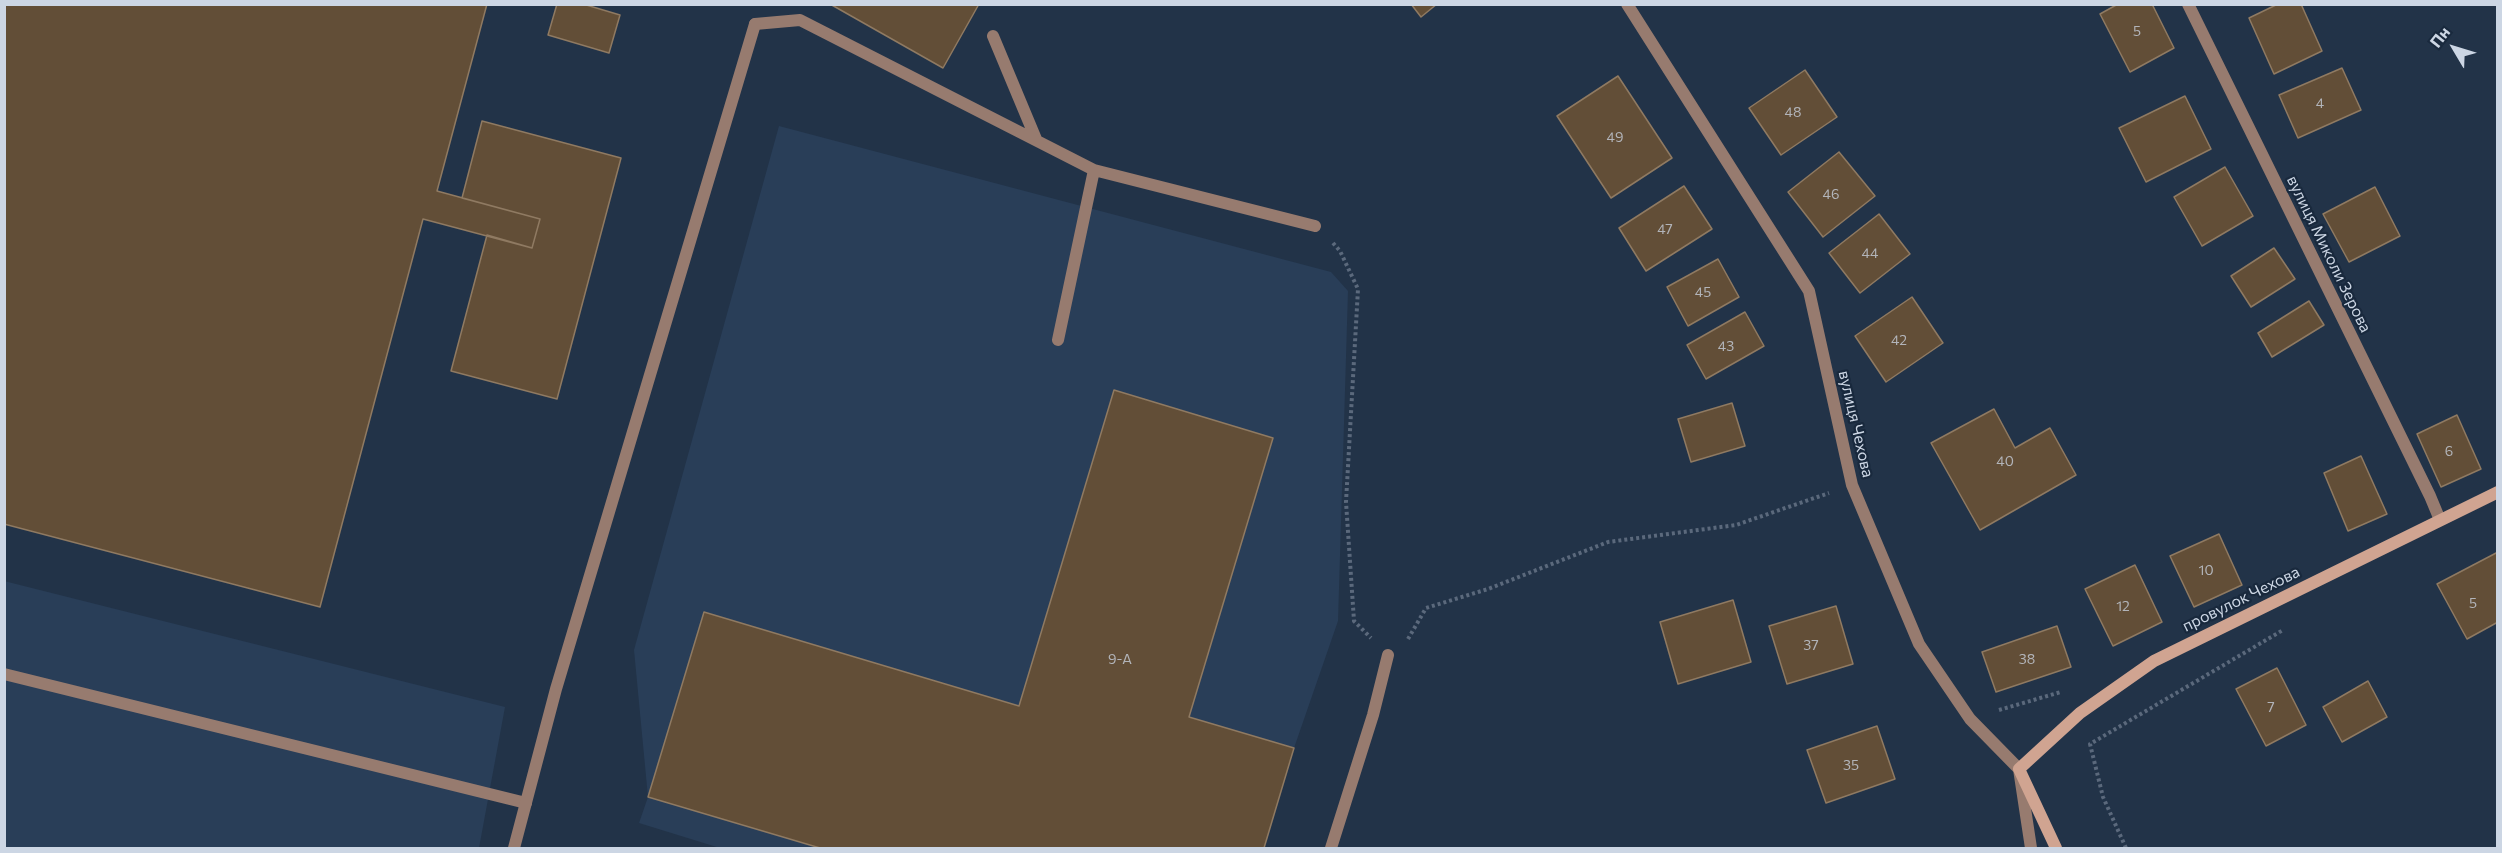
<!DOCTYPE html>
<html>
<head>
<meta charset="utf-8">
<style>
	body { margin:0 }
	#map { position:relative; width:2502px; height:853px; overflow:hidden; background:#223348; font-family:Commissioner,sans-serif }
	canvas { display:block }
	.frame { position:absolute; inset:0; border:6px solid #ccd6e4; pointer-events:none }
	.north { position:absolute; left:2424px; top:18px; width:60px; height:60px; -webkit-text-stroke:4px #19293d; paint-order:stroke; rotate:308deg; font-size:16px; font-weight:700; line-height:24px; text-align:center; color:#ccd6e4 }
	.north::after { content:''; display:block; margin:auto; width:21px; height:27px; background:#ccd6e4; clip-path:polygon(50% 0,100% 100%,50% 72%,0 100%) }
</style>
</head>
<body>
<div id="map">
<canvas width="2502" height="853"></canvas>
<div class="frame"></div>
<div class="north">Пн</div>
</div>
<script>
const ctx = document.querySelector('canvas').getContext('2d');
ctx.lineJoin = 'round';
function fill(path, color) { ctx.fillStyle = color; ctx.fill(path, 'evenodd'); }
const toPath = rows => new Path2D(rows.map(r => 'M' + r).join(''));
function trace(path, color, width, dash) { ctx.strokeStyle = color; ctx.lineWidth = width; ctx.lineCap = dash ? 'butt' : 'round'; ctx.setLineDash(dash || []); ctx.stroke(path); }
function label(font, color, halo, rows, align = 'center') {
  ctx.font = font + ' Commissioner,sans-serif'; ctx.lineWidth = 4.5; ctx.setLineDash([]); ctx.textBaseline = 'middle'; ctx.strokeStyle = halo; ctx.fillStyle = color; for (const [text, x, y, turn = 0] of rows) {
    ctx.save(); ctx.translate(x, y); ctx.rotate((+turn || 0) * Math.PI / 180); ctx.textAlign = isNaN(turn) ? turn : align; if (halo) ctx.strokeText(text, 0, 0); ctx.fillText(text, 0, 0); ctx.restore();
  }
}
const built = toPath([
	[779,126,1331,272,1348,291,1338,621,1294,748,1264,848,720,848,639,823,648,797,634,650],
	[4,581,505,707,479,848,5,848]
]);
const building = toPath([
	[4,4,487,4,437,191,540,219,532,248,423,219,320,607,4,524,4,4],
	[557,4,583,4,620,15,609,53,548,35,557,4],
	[830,4,979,4,943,68,830,4],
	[1411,4,1437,4,1421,17,1411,4],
	[2118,4,2152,4,2174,48,2130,72,2100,14,2118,4],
	[2278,4,2301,4,2322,51,2274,74,2249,18,2278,4],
	[2342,68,2361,110,2298,138,2279,95,2342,68],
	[1805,70,1837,117,1781,155,1749,108,1805,70],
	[1618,76,1672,158,1611,198,1557,116,1618,76],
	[2185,96,2211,149,2146,182,2119,128,2185,96],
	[482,121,621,158,557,399,451,371,487,235,532,248,540,219,462,198,482,121],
	[1839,152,1875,196,1823,237,1788,192,1839,152],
	[2225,167,2253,216,2202,246,2174,197,2225,167],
	[1684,186,1712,229,1646,271,1619,228,1684,186],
	[2375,187,2400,236,2349,262,2323,214,2375,187],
	[1879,214,1910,254,1860,293,1829,253,1879,214],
	[2274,248,2295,279,2251,307,2231,276,2274,248],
	[1718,259,1739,297,1688,326,1667,287,1718,259],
	[1912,297,1943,343,1886,382,1855,336,1912,297],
	[2309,301,2324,325,2272,357,2258,333,2309,301],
	[1745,312,1764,346,1706,379,1687,345,1745,312],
	[1114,390,1273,438,1189,717,1294,748,1264,848,820,848,648,797,704,612,1019,706,1114,390],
	[1732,403,1745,446,1691,462,1678,419,1732,403],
	[1994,409,2015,448,2050,428,2076,475,1980,530,1931,443,1994,409],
	[2457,415,2481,469,2441,487,2417,434,2457,415],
	[2361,456,2387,514,2348,531,2324,473,2361,456],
	[2219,534,2242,585,2194,607,2170,556,2219,534],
	[2498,552,2498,622,2467,639,2437,584,2498,552],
	[2135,565,2162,622,2113,646,2085,589,2135,565],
	[1733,600,1751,662,1678,684,1660,622,1733,600],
	[1836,606,1853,664,1787,684,1769,626,1836,606],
	[2057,626,2071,667,1996,692,1982,652,2057,626],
	[2277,668,2306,725,2266,746,2236,689,2277,668],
	[2368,681,2387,717,2342,742,2323,707,2368,681],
	[1877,726,1895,779,1826,803,1807,750,1877,726]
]);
const path = toPath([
	[1333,243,1340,251,1358,289,1346,502,1354,621,1371,638],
	[1408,639,1426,608,1488,589,1608,542,1736,525,1829,493],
	[1999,710,2061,692],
	[2126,848,2103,797,2090,744,2283,630]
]);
const lane = toPath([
	[755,24,800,20,1094,170,1058,340],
	[993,36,1036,139],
	[1094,170,1315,226],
	[4,674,526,803],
	[1331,848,1373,715,1388,655]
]);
const street = toPath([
	[1627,4,1809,291,1852,485,1919,644,1970,719,2019,769,2031,848],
	[2188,4,2430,496,2440,520],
	[514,848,556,689,755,24]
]);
const secondary = toPath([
	[2056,848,2019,769,2080,713,2154,661,2498,492]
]);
const numberNames = [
	["5",2137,31],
	["4",2320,103],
	["48",1793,112],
	["49",1615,137],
	["46",1831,194],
	["47",1665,229],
	["44",1870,253],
	["45",1703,292],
	["42",1899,340],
	["43",1726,346],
	["6",2449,451],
	["40",2005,461],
	["10",2206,570],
	["5",2473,603],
	["12",2123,606],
	["37",1811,645],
	["9-А",1120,659],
	["38",2027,659],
	["7",2271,707],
	["35",1851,765]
];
const streetNames = [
	["вулиця Миколи Зерова",2329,254,64],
	["вулиця Чехова",1856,424,77],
	["провулок Чехова",2241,599,-26]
];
fill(built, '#293e58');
fill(building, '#624e37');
trace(building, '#8f7a62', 1.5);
trace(path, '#5b697c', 4, [3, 3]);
trace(lane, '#977b6f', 12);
trace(street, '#977b6f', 12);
trace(secondary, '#d0a491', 12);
label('14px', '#b2b4b9', null, numberNames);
label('16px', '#ccd6e4', '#19293d', streetNames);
</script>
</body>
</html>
